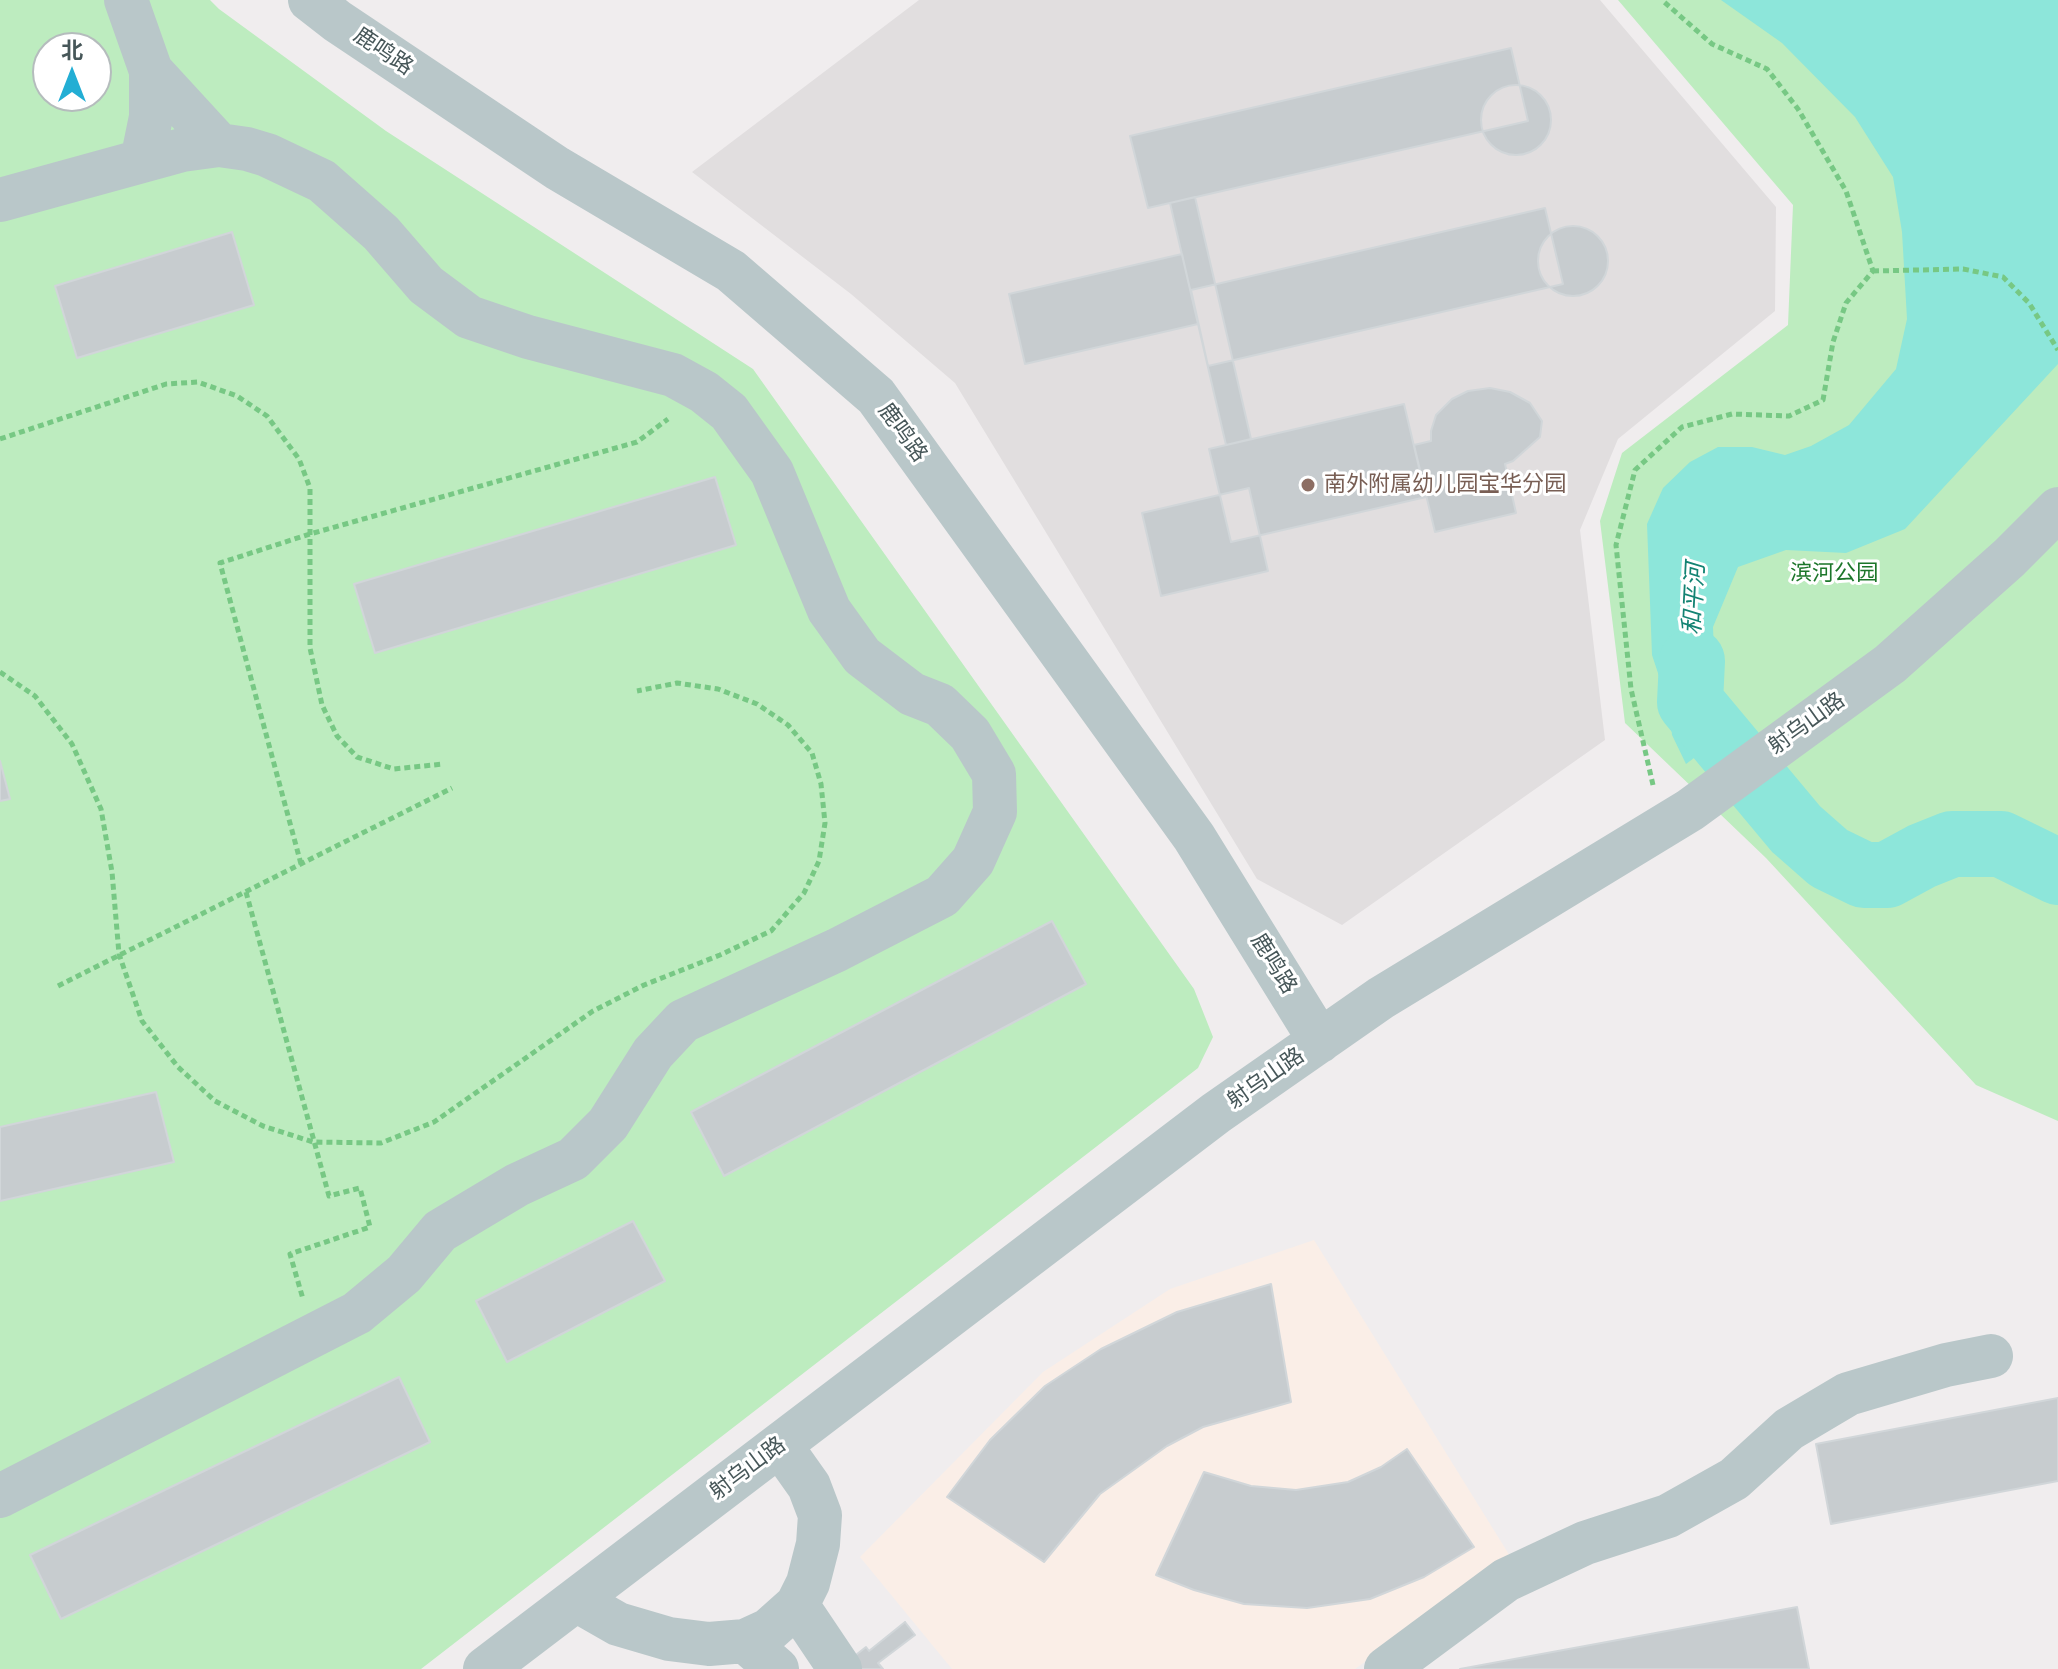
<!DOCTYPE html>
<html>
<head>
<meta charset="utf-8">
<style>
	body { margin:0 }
	#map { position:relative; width:2058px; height:1669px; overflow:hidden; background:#f0edee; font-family:"Space Grotesk","Noto Sans SC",sans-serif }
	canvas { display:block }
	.north { position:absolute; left:32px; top:32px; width:80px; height:80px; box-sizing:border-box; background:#fff; border:2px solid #b5bcbd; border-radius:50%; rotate:0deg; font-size:22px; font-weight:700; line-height:32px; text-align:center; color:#475759 }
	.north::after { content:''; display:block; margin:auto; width:28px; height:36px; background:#23aed4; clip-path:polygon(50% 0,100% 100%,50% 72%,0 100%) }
</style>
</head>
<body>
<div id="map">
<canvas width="2058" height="1669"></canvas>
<div class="north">北</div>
</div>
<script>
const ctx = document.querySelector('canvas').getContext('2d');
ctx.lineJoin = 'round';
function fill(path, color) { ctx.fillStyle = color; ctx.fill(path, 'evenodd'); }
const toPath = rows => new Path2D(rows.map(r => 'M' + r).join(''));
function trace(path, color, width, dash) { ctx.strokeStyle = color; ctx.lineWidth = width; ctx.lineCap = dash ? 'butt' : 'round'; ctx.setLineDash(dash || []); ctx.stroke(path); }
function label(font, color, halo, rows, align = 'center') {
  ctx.font = font + ' "Space Grotesk","Noto Sans SC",sans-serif'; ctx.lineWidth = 6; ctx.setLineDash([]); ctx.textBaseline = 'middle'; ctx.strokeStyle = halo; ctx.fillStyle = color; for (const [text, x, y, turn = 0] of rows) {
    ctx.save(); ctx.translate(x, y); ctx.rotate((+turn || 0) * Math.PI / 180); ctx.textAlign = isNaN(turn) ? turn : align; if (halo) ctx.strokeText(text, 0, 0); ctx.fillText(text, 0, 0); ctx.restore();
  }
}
const commercial = toPath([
	[1314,1240,1513,1561,1404,1633,1355,1669,952,1669,860,1557,1043,1372,1170,1289]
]);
const education = toPath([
	[919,0,1600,0,1776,207,1775,311,1618,439,1580,530,1605,740,1342,925,1257,879,955,383,851,294,692,172]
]);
const green = toPath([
	[0,0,210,0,219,9,386,131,753,369,1194,989,1213,1037,1198,1068,421,1669,0,1669],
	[48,48,96,48,96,96,48,96],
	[1618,0,2058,0,2058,1121,1976,1085,1766,858,1625,723,1600,521,1622,453,1788,325,1793,205]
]);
const water = toPath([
	[1721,0,2058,0,2058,364,1905,529,1846,553,1786,550,1738,567,1713,627,1715,680,1734,728,1686,764,1672,735,1669,706,1652,655,1647,524,1663,488,1690,462,1718,447,1752,447,1785,455,1811,446,1849,425,1896,369,1907,319,1902,232,1893,177,1855,117,1782,43]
]);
const river = toPath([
	[1692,661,1690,702,1796,829,1829,858,1864,875,1887,875,1922,856,1952,844,2001,844,2058,872]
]);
const building = toPath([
	[1511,48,1528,121,1148,208,1130,136,1511,48],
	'1481 120a35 35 0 1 1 70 0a35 35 0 1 1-70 0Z',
	[1195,197,1251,439,1226,445,1170,203,1195,197],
	[1545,208,1563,284,1208,366,1191,290,1545,208],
	'1538 261a35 35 0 1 1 70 0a35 35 0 1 1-70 0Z',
	[232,232,254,305,77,358,55,286,232,232],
	[1182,254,1198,324,1025,364,1009,294,1182,254],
	[1490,388,1510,392,1530,403,1542,421,1540,437,1513,461,1505,464,1516,513,1435,532,1414,445,1431,441,1431,431,1436,415,1452,399,1468,391,1490,388],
	[1404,404,1426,497,1231,542,1209,449,1404,404],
	[715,477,736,545,375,653,354,584,715,477],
	[1249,488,1268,571,1161,596,1142,513,1249,488],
	[0,761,10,799,0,801,0,761],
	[1052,921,1086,984,724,1176,691,1112,1052,921],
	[156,1092,174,1162,0,1201,0,1127,156,1092],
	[633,1221,665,1281,507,1362,476,1301,633,1221],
	[1271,1284,1291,1402,1203,1427,1167,1446,1100,1494,1044,1562,947,1497,990,1440,1045,1386,1101,1349,1177,1312,1271,1284],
	[399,1377,430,1442,61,1619,30,1555,399,1377],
	[2058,1398,2058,1481,1831,1524,1816,1444,2058,1398],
	[1407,1449,1474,1547,1424,1577,1370,1599,1307,1608,1244,1604,1194,1590,1156,1575,1204,1472,1251,1486,1296,1490,1348,1482,1381,1467,1407,1449],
	[1797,1607,1809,1669,1460,1669,1797,1607],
	[905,1622,915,1635,878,1663,883,1669,838,1669,866,1647,869,1651,905,1622]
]);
const path = toPath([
	[1873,271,1963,269,2003,277,2029,303,2058,350],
	[0,439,166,384,198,382,237,396,267,416,299,459,310,488,310,648,322,705,337,736,357,757,394,769,443,764],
	[0,672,35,696,72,744,101,809,112,872,119,954,142,1021,178,1067,215,1101,263,1126,313,1142,381,1143,434,1122,593,1011,644,985,720,955,771,931,804,893,819,861,825,823,821,784,812,753,788,725,757,704,718,689,677,683,637,691],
	[1653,785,1631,689,1616,545,1635,470,1682,427,1732,414,1789,416,1823,400,1833,342,1846,303,1873,271,1846,191,1798,109,1767,69,1712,44,1662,0],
	[301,864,220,563,310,534,637,442,668,419],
	[246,892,329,1196,360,1188,370,1227,290,1254,303,1299],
	[58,986,452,788]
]);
const minor = toPath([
	[126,0,151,71,151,117,142,161],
	[310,0,337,21,557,168,731,271,876,396,1194,837,1320,1041],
	[151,71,219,145],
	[0,200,182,150,219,145,247,149,267,155,322,181,381,233,426,285,469,317,528,337,673,375,704,392,729,412,772,472,829,610,862,656,912,694,940,705,970,734,994,774,995,812,973,861,942,896,837,950,683,1021,653,1053,608,1124,573,1159,517,1185,440,1231,404,1274,357,1313,0,1496],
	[576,1600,618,1624,669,1639,709,1644,745,1641,769,1630,797,1605,808,1583,818,1544,820,1515,809,1486,780,1445],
	[797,1605,840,1669],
	[745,1641,777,1669],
	[485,1669,1216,1113,1381,998,1690,810,1890,664,2009,558,2058,509],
	[1386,1669,1506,1580,1585,1543,1668,1516,1734,1479,1789,1429,1848,1394,1946,1365,1991,1356]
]);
const markers = [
	[1308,485,8,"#8d6e63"]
];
const streetNames = [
	["鹿鸣路",383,52,34],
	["鹿鸣路",902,433,54],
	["射乌山路",1807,724,-36],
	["鹿鸣路",1273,964,58],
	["射乌山路",1266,1079,-35],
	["射乌山路",748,1469,-37]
];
const educationNames = [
	["南外附属幼儿园宝华分园",1324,485]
];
const parkNames = [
	["滨河公园",1834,574]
];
const waterNames = [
	["和平河",1695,599,-87]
];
fill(commercial, '#faeee7');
fill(education, '#e1dedf');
fill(green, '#bdecbf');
fill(water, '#8de6da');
trace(river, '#8de6da', 66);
fill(building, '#c7cccf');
trace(building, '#d1d6d9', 2);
trace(path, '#77c884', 5, [6, 4]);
trace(minor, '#b9c7c9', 44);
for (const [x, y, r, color] of markers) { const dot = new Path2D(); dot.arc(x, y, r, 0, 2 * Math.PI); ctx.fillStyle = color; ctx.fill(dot); trace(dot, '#fff', 3); }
label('22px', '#475759', '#fff', streetNames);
label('22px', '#785e54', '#fff', educationNames, 'left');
label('22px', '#1c762a', '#fff', parkNames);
label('italic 24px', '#138373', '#fff', waterNames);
</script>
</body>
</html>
